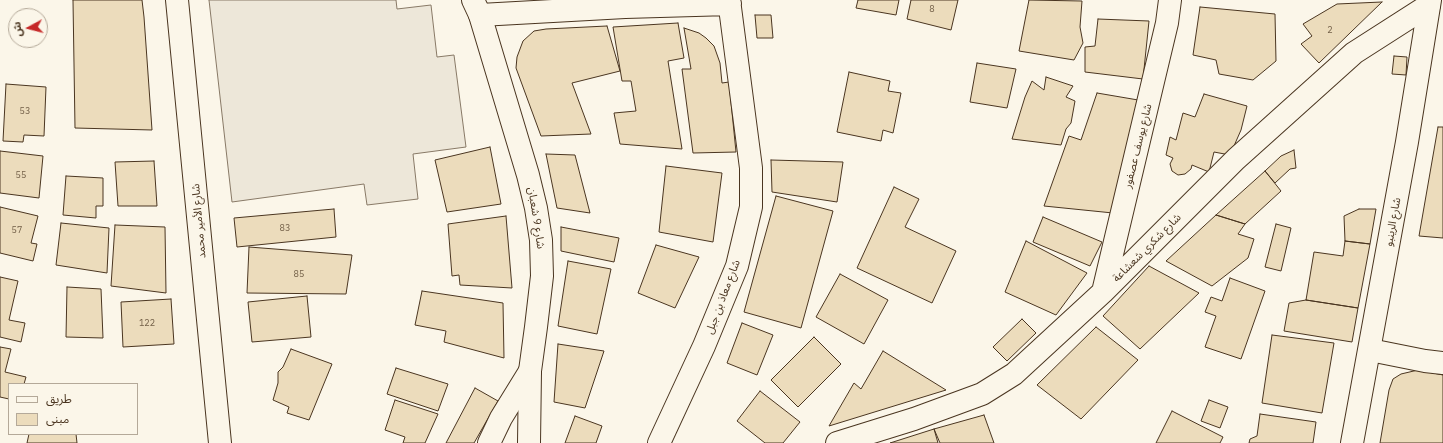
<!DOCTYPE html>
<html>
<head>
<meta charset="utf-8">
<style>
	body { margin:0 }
	#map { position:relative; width:1443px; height:443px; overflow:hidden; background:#fbf6e9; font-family:"IBM Plex Sans","Noto Sans Arabic",sans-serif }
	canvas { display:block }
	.legend { position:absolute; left:8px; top:383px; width:130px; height:52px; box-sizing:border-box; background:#fbf6e9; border:1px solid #b4a999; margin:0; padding:5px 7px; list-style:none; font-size:12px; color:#4a3520 }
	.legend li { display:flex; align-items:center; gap:8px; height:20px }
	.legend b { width:20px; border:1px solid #b4a999 }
	.north { position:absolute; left:8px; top:8px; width:40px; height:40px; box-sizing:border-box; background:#fbf6e9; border:1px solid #b4a999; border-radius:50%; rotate:263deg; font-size:11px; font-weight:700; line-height:16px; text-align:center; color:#4a3520 }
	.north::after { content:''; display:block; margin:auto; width:14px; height:18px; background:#c62828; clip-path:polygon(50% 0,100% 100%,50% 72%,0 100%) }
</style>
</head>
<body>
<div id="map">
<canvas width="1443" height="443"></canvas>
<ul class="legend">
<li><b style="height:5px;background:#fbf6e9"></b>طريق</li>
<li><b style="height:11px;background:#ecdcbc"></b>مبنى</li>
</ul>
<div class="north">ش</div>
</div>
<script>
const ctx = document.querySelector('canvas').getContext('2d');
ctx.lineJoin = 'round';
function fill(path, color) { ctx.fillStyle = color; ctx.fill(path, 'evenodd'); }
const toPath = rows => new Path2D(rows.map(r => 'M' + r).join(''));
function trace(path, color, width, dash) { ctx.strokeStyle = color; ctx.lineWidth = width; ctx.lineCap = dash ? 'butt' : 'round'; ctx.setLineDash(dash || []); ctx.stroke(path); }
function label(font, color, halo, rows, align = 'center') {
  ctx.font = font + ' "IBM Plex Sans","Noto Sans Arabic",sans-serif'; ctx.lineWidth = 3; ctx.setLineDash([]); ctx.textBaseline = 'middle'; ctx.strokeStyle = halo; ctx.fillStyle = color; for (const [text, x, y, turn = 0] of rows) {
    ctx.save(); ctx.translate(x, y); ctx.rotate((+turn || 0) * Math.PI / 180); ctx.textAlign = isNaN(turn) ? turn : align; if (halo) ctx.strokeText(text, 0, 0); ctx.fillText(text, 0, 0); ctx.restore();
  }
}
const parking = toPath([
	[209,0,396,0,397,9,431,5,437,57,454,55,466,147,413,154,418,199,367,205,364,184,232,202,209,0]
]);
const building = toPath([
	[73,0,142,0,144,17,152,130,75,128,73,0],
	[858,0,899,0,896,15,856,8,858,0],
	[911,0,958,0,951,30,907,19,911,0],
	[1029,0,1082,1,1080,27,1083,43,1074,60,1019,51,1029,0],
	[1382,2,1319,63,1301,44,1312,36,1303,24,1337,4,1382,2],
	[1200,7,1275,14,1276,61,1253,80,1219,74,1216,60,1193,55,1200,7],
	[755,15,771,15,773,38,757,38,755,15],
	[1098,19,1149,21,1143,79,1085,72,1085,47,1095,46,1098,19],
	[678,23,684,58,668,61,682,149,620,144,614,113,636,111,631,81,622,81,613,27,678,23],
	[607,26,620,71,572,83,591,134,541,136,516,68,517,57,523,41,534,31,546,29,607,26],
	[684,28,699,33,706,38,714,46,720,63,722,83,729,82,736,152,693,153,682,69,691,69,684,28],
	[1394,56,1407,57,1406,75,1392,74,1394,56],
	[977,63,1016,69,1007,108,970,102,977,63],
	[849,72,890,81,888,91,901,93,893,133,883,130,881,141,837,132,849,72],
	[1046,77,1073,86,1066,97,1075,101,1071,123,1066,129,1061,145,1012,139,1025,97,1032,81,1044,90,1046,77],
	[6,84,46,87,44,136,24,135,23,142,3,141,6,84],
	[1097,93,1144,101,1113,213,1044,206,1069,136,1081,140,1097,93],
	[1204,94,1247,106,1241,130,1230,155,1214,152,1209,172,1192,165,1191,169,1185,174,1178,175,1172,171,1170,164,1173,158,1166,155,1170,137,1176,140,1183,113,1195,117,1204,94],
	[1438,127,1443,127,1443,238,1419,236,1438,127],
	[490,147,501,204,447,212,435,160,490,147],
	[1294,150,1296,168,1290,169,1275,183,1265,171,1281,156,1294,150],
	[0,151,43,156,39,198,0,193,0,151],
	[546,154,575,155,590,213,557,208,546,154],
	[771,160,843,162,837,202,772,192,771,160],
	[154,161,157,206,118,206,115,162,154,161],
	[666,166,722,173,713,242,659,232,666,166],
	[1265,171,1281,191,1245,224,1216,215,1265,171],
	[66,176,103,178,103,206,96,206,96,218,63,215,66,176],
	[894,187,919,199,905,227,956,251,932,303,857,268,894,187],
	[776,196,833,211,801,328,744,312,776,196],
	[0,207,38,216,31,243,37,244,33,261,0,253,0,207],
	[334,209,336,237,237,247,234,218,334,209],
	[1359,209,1376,209,1370,244,1345,241,1344,216,1359,209],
	[1216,215,1245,224,1238,234,1254,239,1248,258,1212,286,1166,261,1216,215],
	[506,216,512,288,460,285,459,275,452,276,448,224,506,216],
	[1043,217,1102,242,1090,266,1033,242,1043,217],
	[61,223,109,228,107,273,56,265,61,223],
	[1276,224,1291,228,1281,271,1265,267,1276,224],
	[115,225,165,227,166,293,111,286,115,225],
	[561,227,619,238,614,262,561,251,561,227],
	[1026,241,1087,273,1056,315,1005,292,1026,241],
	[1345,241,1370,244,1358,308,1306,300,1314,252,1343,256,1345,241],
	[656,245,699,257,675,308,638,293,656,245],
	[249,247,352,255,346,294,247,293,249,247],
	[568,261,611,269,597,334,558,326,568,261],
	[1149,266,1199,293,1140,349,1103,316,1149,266],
	[840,274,888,300,864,344,816,317,840,274],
	[0,277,18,281,9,320,25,323,21,342,0,337,0,277],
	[1230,278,1265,291,1241,359,1205,347,1216,316,1205,312,1211,297,1222,301,1230,278],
	[67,287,101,289,103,338,66,337,67,287],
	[422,291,503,303,504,358,444,342,446,331,415,325,422,291],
	[307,296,311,337,252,342,248,302,307,296],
	[171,299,174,344,123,347,121,302,171,299],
	[1306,300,1358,308,1352,342,1284,331,1289,303,1306,300],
	[1022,319,1036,333,1007,361,993,347,1022,319],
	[742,323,773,335,757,375,727,363,742,323],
	[1096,327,1138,360,1081,419,1037,385,1096,327],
	[1272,335,1334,343,1322,413,1262,403,1272,335],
	[814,337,841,364,798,407,771,380,814,337],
	[558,344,604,351,585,408,554,402,558,344],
	[0,347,11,349,5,372,26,377,24,384,9,384,9,399,0,397,0,347],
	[291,349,332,364,309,420,287,413,289,407,273,400,278,383,278,372,283,367,291,349],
	[883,351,946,390,829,426,854,383,861,389,883,351],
	[396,368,448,384,438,411,387,394,396,368],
	[1418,370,1443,375,1443,443,1380,443,1389,390,1393,379,1401,374,1418,370],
	[475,388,498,401,474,443,446,443,475,388],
	[760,391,800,422,783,443,765,443,737,421,760,391],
	[395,400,438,414,425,443,403,443,405,437,385,430,395,400],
	[1209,400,1228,407,1220,428,1201,421,1209,400],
	[1172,411,1223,437,1220,443,1156,443,1172,411],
	[1260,414,1316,422,1313,443,1249,443,1250,439,1257,436,1260,414],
	[984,415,994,443,940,443,934,429,984,415],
	[575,416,602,426,596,443,565,443,575,416],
	[934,429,938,443,890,443,934,429],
	[29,434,76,434,77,443,27,443,29,434]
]);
const minor = toPath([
	[480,15,625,7,730,4],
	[1103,292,1151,90,1167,23,1170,0],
	[1370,350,1425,361,1443,363],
	[489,443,501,418,530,371],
	[659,443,704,346,737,266,751,207,751,168,729,0],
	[837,443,914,419,982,394,1014,374,1103,292,1236,159,1265,133,1354,53,1429,5]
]);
const tertiary = toPath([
	[473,0,480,15,528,175,536,208,541,240,542,276,536,327,530,371,529,443],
	[1352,443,1407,142,1430,0]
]);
const secondary = toPath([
	[177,0,220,443]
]);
const numberNames = [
	["8",932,9],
	["2",1330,30],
	["53",25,111],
	["55",21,175],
	["83",285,228],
	["57",17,230],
	["85",299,274],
	["122",147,323]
];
const streetNames = [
	["شارع يوسف عصفور",1138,146,-76],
	["شارع 9 شعبان",536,218,81],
	["شارع الأمير محمد",199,221,-95],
	["شارع الرينبو",1393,222,-80],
	["شارع شكري شعشاعة",1147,248,-45],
	["شارع معاذ بن جبل",723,297,-69]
];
fill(parking, '#ede7d9');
trace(parking, '#887966', 1);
fill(building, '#ecdcbc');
trace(building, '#4a3520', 1);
trace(minor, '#4a3520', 24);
trace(tertiary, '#4a3520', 24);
trace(secondary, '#4a3520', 24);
trace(minor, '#fbf6e9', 22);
trace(tertiary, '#fbf6e9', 22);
trace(secondary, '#fbf6e9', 22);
label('9px', '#725f47', null, numberNames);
label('11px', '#4a3520', '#fbf6e9', streetNames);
</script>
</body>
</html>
